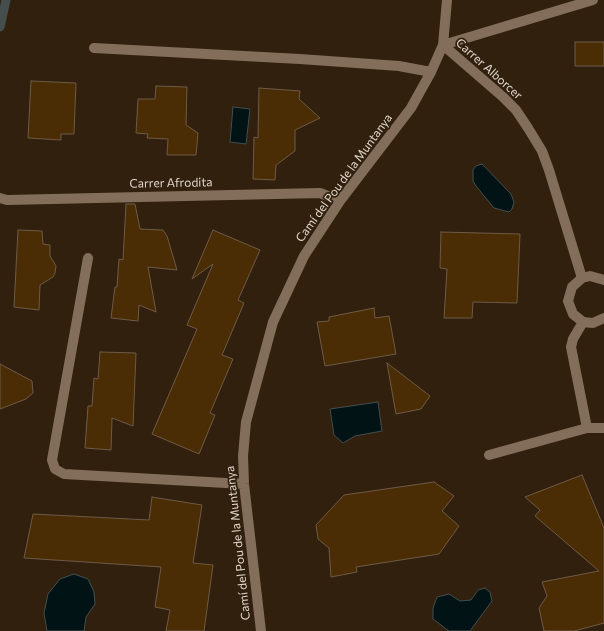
<!DOCTYPE html>
<html>
<head>
<meta charset="utf-8">
<style>
	body { margin:0 }
	canvas { display:block; background:#31200e }
</style>
</head>
<body>
<canvas width="604" height="631"></canvas>
<script>
const ctx = document.querySelector('canvas').getContext('2d');
ctx.lineJoin = 'round';
function fill(path, color) { ctx.fillStyle = color; ctx.fill(path, 'evenodd'); }
const toPath = rows => new Path2D(rows.map(r => 'M' + r).join(''));
function trace(path, color, width, dash) { ctx.strokeStyle = color; ctx.lineWidth = width; ctx.lineCap = dash ? 'butt' : 'round'; ctx.setLineDash(dash || []); ctx.stroke(path); }
function label(font, color, halo, rows, align = 'center') {
  ctx.font = font + ' Commissioner,sans-serif'; ctx.lineWidth = 3.5; ctx.setLineDash([]); ctx.textBaseline = 'middle'; ctx.strokeStyle = halo; ctx.fillStyle = color; for (const [text, x, y, turn = 0] of rows) {
    ctx.save(); ctx.translate(x, y); ctx.rotate((+turn || 0) * Math.PI / 180); ctx.textAlign = isNaN(turn) ? turn : align; if (halo) ctx.strokeText(text, 0, 0); ctx.fillText(text, 0, 0); ctx.restore();
  }
}
const water = toPath([
	[233,107,250,109,246,144,230,142,233,107],
	[482,164,511,194,514,202,512,209,509,212,494,208,476,186,473,181,473,170,476,166,482,164],
	[378,402,382,431,355,436,343,443,334,435,330,409,378,402],
	[74,574,88,579,94,592,95,604,86,617,84,631,47,631,44,613,48,594,60,579,74,574],
	[485,588,490,592,492,601,470,631,449,631,433,619,433,608,437,597,449,594,460,601,471,600,478,590,485,588]
]);
const stream = toPath([
	[0,27,6,0]
]);
const building = toPath([
	[575,42,604,42,604,66,575,66,575,42],
	[31,81,76,83,74,134,61,134,61,140,28,138,31,81],
	[156,86,187,87,186,125,198,133,196,155,167,155,168,139,147,138,148,134,136,133,138,99,155,99,156,86],
	[259,88,300,91,299,99,320,118,295,130,295,151,276,165,275,180,253,179,254,137,258,138,259,88],
	[126,204,135,204,140,229,163,230,167,236,177,270,148,267,156,312,139,305,138,321,111,318,115,287,117,287,119,259,123,260,126,204],
	[18,230,42,231,43,244,50,245,50,256,56,266,55,273,53,277,40,285,39,310,14,307,18,230],
	[213,230,260,250,238,300,244,303,222,355,233,359,210,413,215,415,199,454,152,434,197,329,187,325,213,264,192,279,213,230],
	[441,232,520,234,517,303,473,302,472,318,444,318,447,269,440,268,441,232],
	[374,308,375,318,389,316,396,354,325,366,317,322,329,321,329,317,374,308],
	[100,352,136,353,133,426,112,418,111,450,85,448,88,406,92,406,94,378,98,379,100,352],
	[387,363,430,396,421,409,396,414,387,363],
	[0,364,32,381,33,393,26,399,0,409,0,364],
	[582,475,604,528,604,623,574,631,544,631,539,608,547,596,542,582,599,571,535,516,540,510,525,497,582,475],
	[434,482,454,496,442,511,459,526,439,554,356,567,357,572,331,577,329,548,318,539,316,525,344,495,434,482],
	[152,497,202,505,193,563,213,565,204,631,166,631,170,610,155,607,161,567,24,558,33,514,149,520,152,497]
]);
const street = toPath([
	[443,45,503,97,516,110,528,128,542,151,549,170,582,278],
	[443,45,593,0],
	[94,48,300,59,399,66,431,72],
	[0,198,7,200,320,193,340,201],
	[88,258,52,460,55,469,64,474,244,484],
	[604,280,590,276,582,278,572,287,568,301,573,314,583,322,593,323,604,318],
	[583,322,573,339,571,347,587,428],
	[489,455,587,428,604,428],
	[261,631,244,484,243,456,246,422,273,322,304,256,340,201,411,108,431,72,443,45,447,0]
]);
const streetNames = [
	["Carrer Alborcer",489,69,42],
	["Camí del Pou de la Muntanya",344,178,-54],
	["Carrer Afrodita",171,183,-1],
	["Camí del Pou de la Muntanya",238,543,-96]
];
fill(water, '#011315');
trace(water, '#444e4c', 1);
trace(stream, '#444e4c', 9);
fill(building, '#4b2d05');
trace(building, '#6d5a46', 1);
trace(street, '#826e5a', 10);
label('12px', '#e1d6cb', '#31200e', streetNames);
</script>
</body>
</html>
